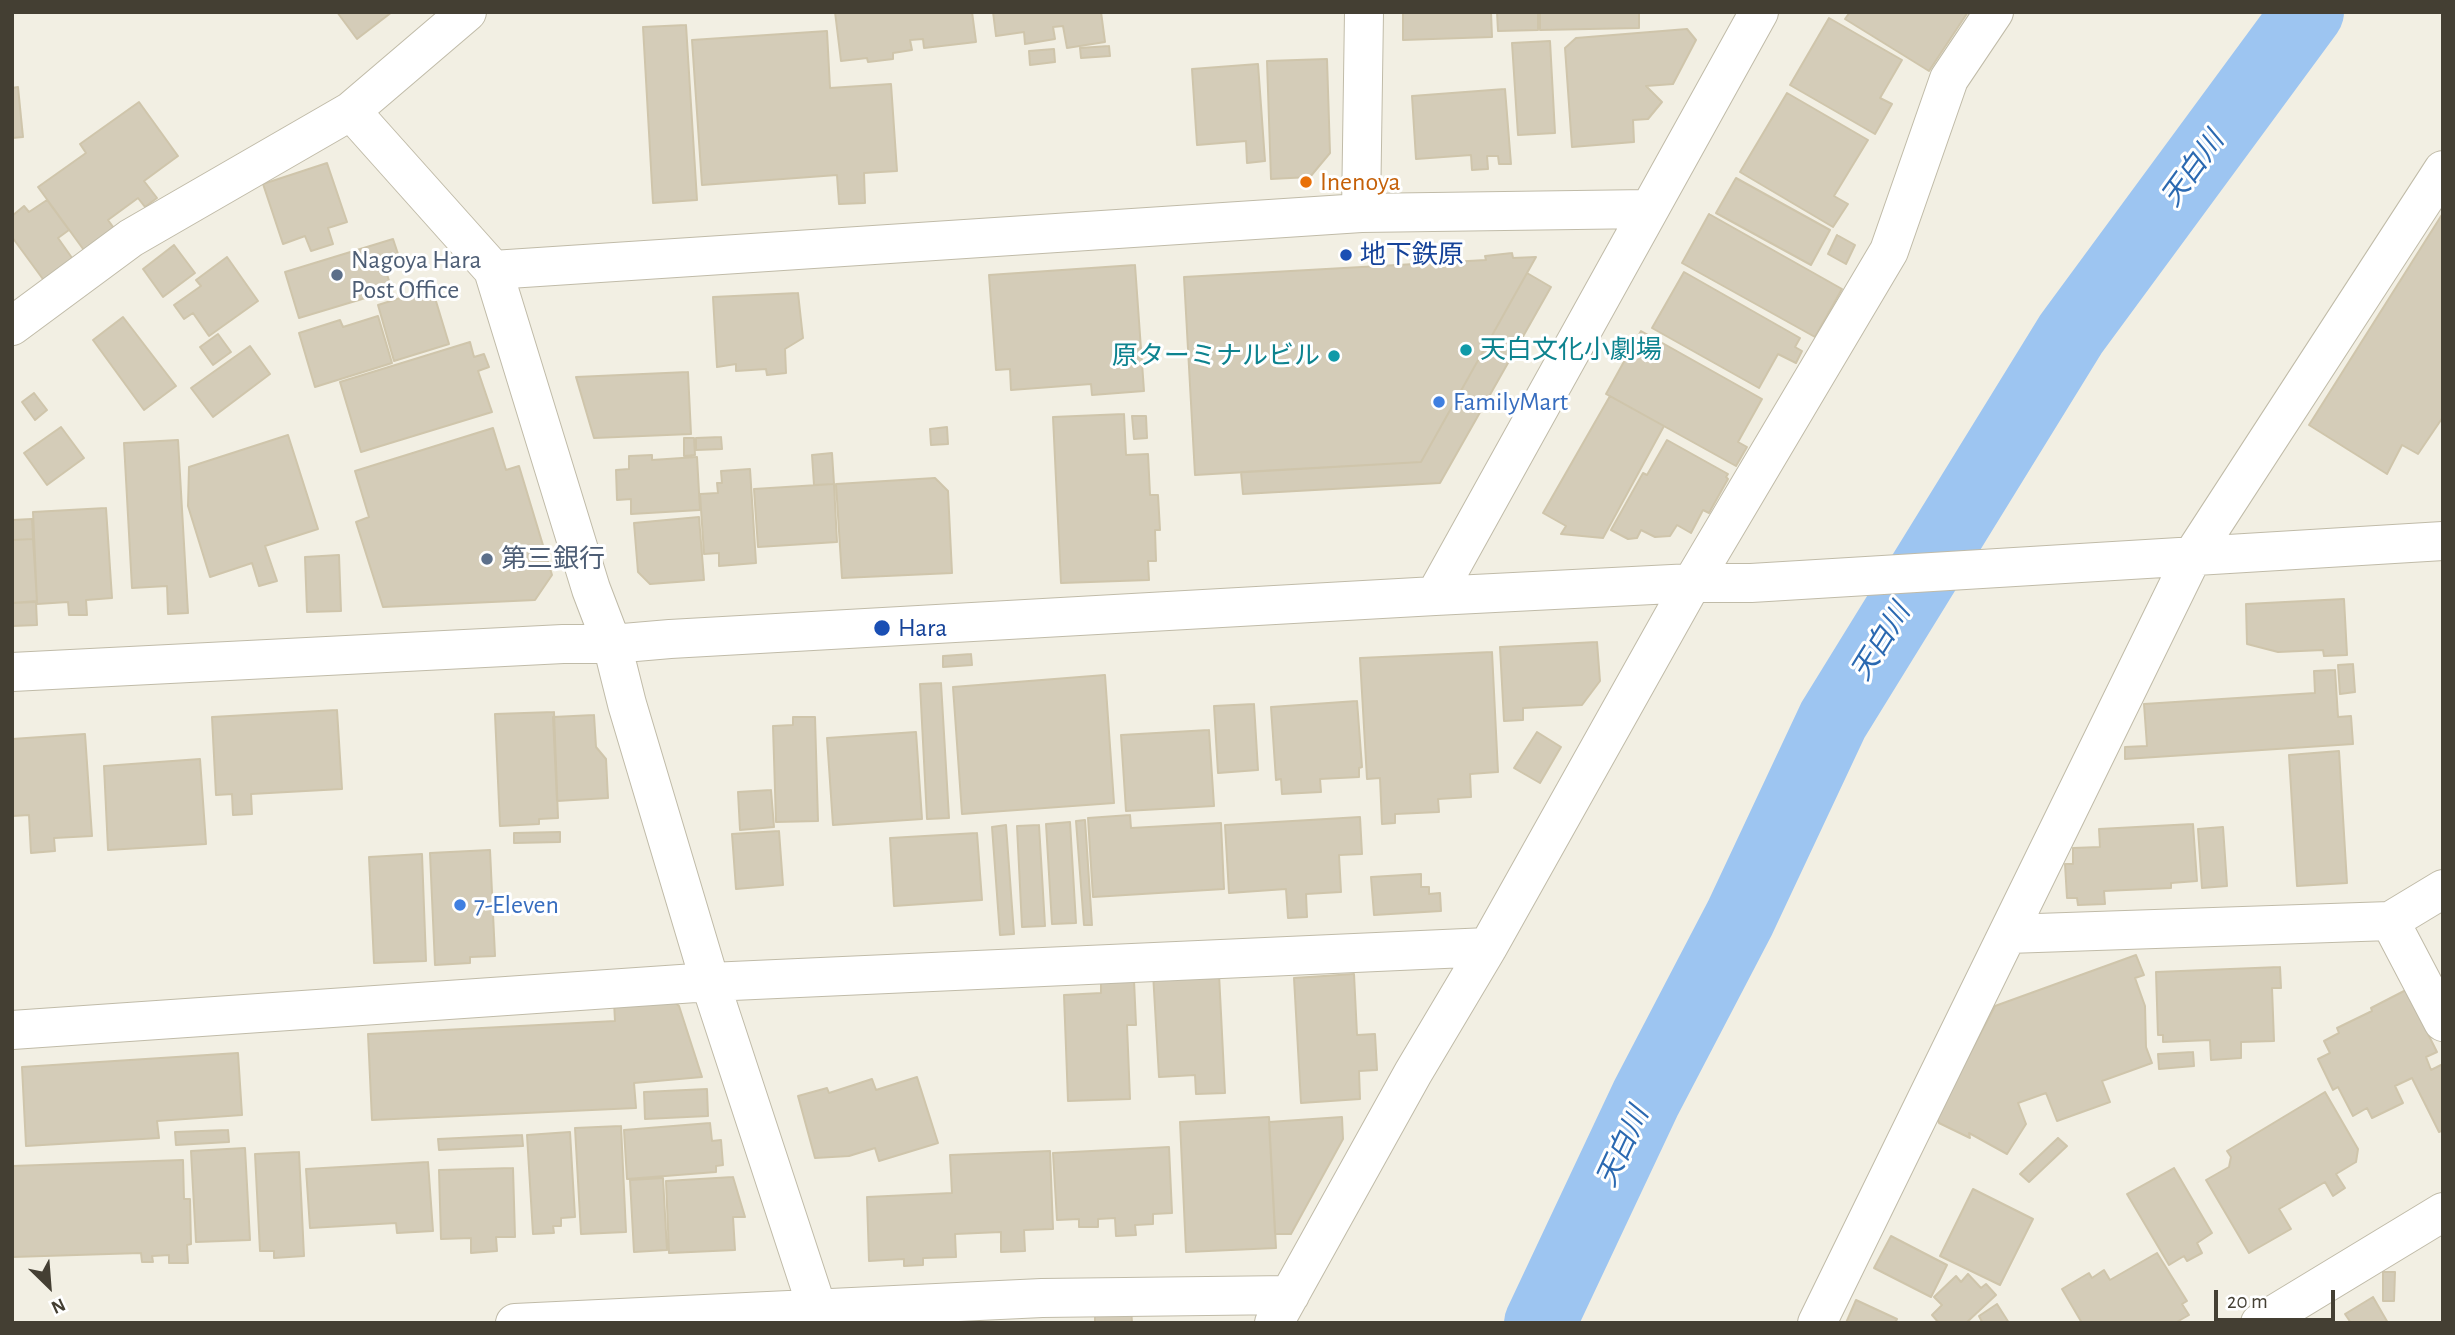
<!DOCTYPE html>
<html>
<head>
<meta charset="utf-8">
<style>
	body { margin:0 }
	#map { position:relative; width:2455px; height:1335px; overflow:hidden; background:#f2efe3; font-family:"Alegreya Sans",sans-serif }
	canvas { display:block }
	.frame { position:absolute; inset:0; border:14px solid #443f33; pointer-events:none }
	.north { position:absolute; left:14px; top:1251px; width:70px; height:70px; -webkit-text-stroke:5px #fff; paint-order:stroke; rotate:155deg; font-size:19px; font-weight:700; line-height:28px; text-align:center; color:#443f33 }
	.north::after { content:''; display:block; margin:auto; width:24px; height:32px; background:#443f33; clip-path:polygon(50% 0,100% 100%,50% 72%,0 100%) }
	.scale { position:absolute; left:2214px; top:1290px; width:121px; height:32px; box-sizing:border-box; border:4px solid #443f33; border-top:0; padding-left:9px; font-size:21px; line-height:24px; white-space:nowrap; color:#443f33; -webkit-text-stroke:5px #fff; paint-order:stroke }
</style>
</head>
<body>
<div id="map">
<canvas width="2455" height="1335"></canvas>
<div class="frame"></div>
<div class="north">N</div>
<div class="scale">20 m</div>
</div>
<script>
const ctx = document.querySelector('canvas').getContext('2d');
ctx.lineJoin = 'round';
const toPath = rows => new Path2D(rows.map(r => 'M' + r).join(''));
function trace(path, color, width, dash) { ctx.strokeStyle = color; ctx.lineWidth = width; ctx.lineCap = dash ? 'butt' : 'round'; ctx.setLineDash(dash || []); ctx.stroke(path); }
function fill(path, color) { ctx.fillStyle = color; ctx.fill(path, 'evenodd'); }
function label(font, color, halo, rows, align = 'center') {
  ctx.font = font + ' "Alegreya Sans","Noto Sans JP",sans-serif'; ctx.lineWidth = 6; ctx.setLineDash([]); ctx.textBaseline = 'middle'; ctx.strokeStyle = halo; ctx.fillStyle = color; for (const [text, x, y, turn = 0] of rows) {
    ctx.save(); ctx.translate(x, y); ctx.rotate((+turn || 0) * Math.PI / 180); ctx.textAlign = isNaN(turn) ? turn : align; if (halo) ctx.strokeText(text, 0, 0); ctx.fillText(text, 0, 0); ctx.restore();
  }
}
const river = toPath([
	[1540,1323,1646,1098,1740,918,1833,720,2071,334,2308,12]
]);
const building = toPath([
	[337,12,392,12,357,39,337,12],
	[835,12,972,12,976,42,924,48,923,39,910,40,912,50,893,53,893,59,868,62,867,58,841,61,835,12],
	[993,12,1101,12,1105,42,1067,48,1063,26,1053,27,1055,39,1025,44,1024,32,996,36,993,12],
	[1403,12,1491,12,1492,37,1403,40,1403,12],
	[1497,12,1538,12,1538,30,1498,31,1497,12],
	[1540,12,1639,12,1639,28,1540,30,1540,12],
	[1850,12,1968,12,1929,71,1845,19,1850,12],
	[1829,18,1902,60,1880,98,1892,104,1875,134,1790,85,1829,18],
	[686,25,697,200,653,203,643,27,686,25],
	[1687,29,1696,40,1673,84,1646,86,1662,102,1648,119,1633,120,1634,142,1572,147,1565,48,1576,38,1687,29],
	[827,31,830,88,891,84,897,171,864,173,865,203,839,204,837,175,702,185,692,40,827,31],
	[1550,41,1555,133,1518,135,1512,43,1550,41],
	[1109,46,1110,56,1081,58,1080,48,1109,46],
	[1054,49,1055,62,1030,65,1029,51,1054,49],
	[1327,59,1330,153,1310,177,1271,179,1267,61,1327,59],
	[1258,64,1265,161,1247,163,1246,141,1197,145,1192,69,1258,64],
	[18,87,23,137,12,138,12,88,18,87],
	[1505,89,1511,164,1499,164,1498,156,1487,156,1488,169,1472,170,1471,155,1416,159,1412,96,1505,89],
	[1787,93,1868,140,1834,196,1848,204,1833,227,1740,172,1787,93],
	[139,102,178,156,144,181,157,198,145,207,138,198,108,220,116,231,86,253,38,187,86,153,80,144,139,102],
	[327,163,347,222,328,228,333,244,311,251,305,236,283,244,263,184,327,163],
	[1736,178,1830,230,1811,265,1716,213,1736,178],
	[47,200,69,230,58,238,77,265,48,286,12,237,12,216,24,206,29,212,47,200],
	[2443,213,2443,417,2418,454,2402,445,2387,474,2309,425,2443,213],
	[1709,214,1842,289,1815,337,1682,263,1709,214],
	[1837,235,1855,245,1846,264,1828,254,1837,235],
	[393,239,399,257,383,262,392,290,299,318,285,272,393,239],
	[174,245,195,273,163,297,143,269,174,245],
	[1512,253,1513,258,1536,257,1421,462,1195,475,1184,277,1486,260,1485,256,1512,253],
	[227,257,258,301,209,336,193,313,184,319,174,305,201,286,196,280,227,257],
	[1135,265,1144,391,1092,395,1091,384,1011,390,1010,369,996,370,989,275,1135,265],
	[1684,272,1800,338,1795,347,1802,351,1796,363,1778,354,1759,388,1652,328,1684,272],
	[1527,273,1551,287,1440,483,1243,494,1241,472,1421,462,1527,273],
	[432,288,449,344,394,361,378,305,432,288],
	[798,293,803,338,785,349,786,373,767,375,766,369,736,371,736,364,717,367,713,297,798,293],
	[378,316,392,363,315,387,299,333,340,320,343,327,378,316],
	[123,317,176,386,144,410,93,340,123,317],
	[1641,331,1762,399,1738,442,1747,447,1736,466,1606,394,1641,331],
	[218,334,231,352,213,365,200,347,218,334],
	[470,342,474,357,484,354,489,367,478,371,492,412,361,452,340,382,470,342],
	[250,346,270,374,213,417,191,388,250,346],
	[688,372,691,434,594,438,576,377,688,372],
	[34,393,47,410,35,420,22,402,34,393],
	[1610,396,1664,426,1603,538,1561,534,1566,526,1543,513,1610,396],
	[1124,414,1126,455,1148,454,1150,495,1158,495,1160,530,1155,530,1156,561,1148,561,1149,580,1061,583,1053,417,1124,414],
	[1132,416,1146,416,1147,438,1134,439,1132,416],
	[61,427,84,458,47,485,24,453,61,427],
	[947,427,948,444,931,445,930,429,947,427],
	[493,428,506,470,519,466,552,575,535,600,383,607,356,522,369,517,355,471,493,428],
	[288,435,318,529,265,546,277,581,259,586,252,563,210,577,188,506,189,467,288,435],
	[721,437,722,449,696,450,696,438,721,437],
	[684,438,694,438,695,455,684,456,684,438],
	[178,440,188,613,168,614,167,586,132,588,124,443,178,440],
	[1667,440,1728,474,1726,477,1728,479,1709,513,1703,510,1691,533,1677,525,1670,536,1655,537,1641,530,1637,538,1628,539,1611,530,1643,473,1647,475,1667,440],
	[832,453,834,484,814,485,812,455,832,453],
	[652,455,652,460,697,457,700,510,631,514,631,499,617,500,616,470,629,469,629,456,652,455],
	[750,469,756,563,719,566,719,553,704,554,700,494,718,493,717,483,722,483,721,471,750,469],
	[935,478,948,491,952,573,842,578,836,484,935,478],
	[834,484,837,542,758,547,754,489,834,484],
	[106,508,112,598,86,600,87,615,69,615,68,602,37,604,33,512,106,508],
	[699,517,704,580,650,584,638,572,634,523,699,517],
	[32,519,33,539,12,540,12,520,32,519],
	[33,539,37,601,12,603,12,540,33,539],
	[339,555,341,611,307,612,305,557,339,555],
	[2344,599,2347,655,2324,656,2323,650,2278,652,2247,644,2246,604,2344,599],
	[36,602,37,625,12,626,12,603,36,602],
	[1597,642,1600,681,1582,705,1523,708,1523,720,1504,721,1500,647,1597,642],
	[1492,652,1498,772,1470,774,1471,797,1438,799,1439,812,1395,814,1395,823,1382,824,1380,778,1367,779,1360,658,1492,652],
	[971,654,972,665,943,667,943,656,971,654],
	[2353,664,2355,692,2340,694,2338,665,2353,664],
	[2335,670,2338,717,2351,716,2353,744,2125,759,2125,747,2147,746,2144,704,2315,693,2314,671,2335,670],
	[1105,675,1114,803,962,814,953,687,1105,675],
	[941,683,949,818,927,819,920,684,941,683],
	[1357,701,1362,767,1359,768,1359,777,1320,779,1321,792,1282,794,1281,779,1276,780,1271,707,1357,701],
	[1254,704,1258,770,1218,773,1214,706,1254,704],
	[337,710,342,789,251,794,252,814,233,815,232,794,216,795,212,717,337,710],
	[554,712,558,818,539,819,539,824,500,826,495,714,554,712],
	[594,715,596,747,606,759,608,798,557,801,553,717,594,715],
	[793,717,815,717,818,821,776,822,773,726,793,725,793,717],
	[1209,730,1214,806,1126,811,1121,735,1209,730],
	[916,732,922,819,833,825,827,738,916,732],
	[1537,732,1561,747,1540,783,1514,768,1537,732],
	[85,734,92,836,54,838,55,851,31,853,29,815,12,816,12,739,85,734],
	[2339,751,2347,883,2297,886,2289,755,2339,751],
	[200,759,206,844,108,850,104,766,200,759],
	[771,790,774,827,740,830,738,792,771,790],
	[1130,815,1131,828,1221,823,1224,889,1093,897,1088,818,1130,815],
	[1360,817,1362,854,1339,855,1341,892,1306,894,1307,917,1288,918,1286,889,1229,893,1225,825,1360,817],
	[1085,820,1092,925,1084,925,1076,821,1085,820],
	[1070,822,1076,923,1052,924,1046,824,1070,822],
	[2193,824,2197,881,2171,883,2171,888,2104,891,2105,904,2078,905,2077,898,2067,898,2065,864,2073,864,2073,848,2100,847,2099,829,2193,824],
	[1006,825,1014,934,1000,935,992,827,1006,825],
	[1039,825,1045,926,1022,927,1017,826,1039,825],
	[2223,827,2227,886,2202,888,2198,829,2223,827],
	[779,831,783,885,736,889,732,834,779,831],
	[560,832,560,842,514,843,514,833,560,832],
	[977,833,982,900,894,906,890,838,977,833],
	[490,850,495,956,470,957,470,963,435,965,430,853,490,850],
	[422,854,426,961,374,963,369,857,422,854],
	[1421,874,1421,887,1429,887,1429,894,1440,893,1441,911,1374,915,1371,877,1421,874],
	[2136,955,2144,975,2135,978,2145,1006,2146,1047,2152,1063,2102,1081,2110,1102,2057,1121,2046,1093,2018,1103,2026,1124,2007,1154,1969,1133,1970,1138,1939,1123,1937,1116,1995,1006,2136,955],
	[2280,967,2281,988,2272,988,2274,1041,2241,1042,2241,1058,2211,1060,2210,1040,2163,1042,2163,1035,2158,1035,2156,972,2280,967],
	[1153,973,1219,974,1225,1093,1196,1094,1195,1075,1159,1077,1153,973],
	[1354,974,1357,1035,1375,1034,1377,1070,1359,1071,1360,1099,1301,1103,1294,978,1354,974],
	[1134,980,1136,1025,1127,1025,1130,1099,1068,1101,1064,995,1101,993,1101,981,1134,980],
	[2406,990,2437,1052,2426,1057,2431,1070,2443,1064,2443,1130,2439,1132,2412,1078,2395,1086,2403,1103,2372,1118,2367,1108,2353,1116,2338,1087,2333,1090,2318,1059,2330,1053,2324,1041,2339,1033,2337,1028,2372,1011,2371,1008,2406,990],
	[671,999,679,1006,702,1077,634,1083,636,1108,372,1120,368,1034,615,1021,614,1002,671,999],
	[2193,1052,2194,1066,2159,1069,2158,1054,2193,1052],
	[238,1053,242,1115,157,1121,159,1138,26,1146,22,1067,238,1053],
	[917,1077,938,1143,879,1161,875,1148,849,1156,815,1158,798,1096,827,1088,829,1093,872,1079,876,1090,917,1077],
	[707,1089,708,1116,645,1119,644,1092,707,1089],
	[2325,1092,2358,1149,2356,1162,2336,1174,2345,1188,2333,1196,2325,1182,2279,1209,2291,1229,2249,1253,2206,1180,2229,1167,2231,1157,2227,1151,2325,1092],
	[1269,1117,1276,1248,1186,1252,1180,1122,1269,1117],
	[1342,1117,1343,1139,1291,1234,1275,1234,1269,1122,1342,1117],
	[710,1123,712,1141,721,1140,723,1165,716,1166,716,1172,627,1179,624,1130,710,1123],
	[621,1126,626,1232,581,1234,575,1128,621,1126],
	[228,1130,229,1142,176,1145,175,1132,228,1130],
	[570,1132,575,1217,561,1218,561,1226,553,1226,554,1233,533,1234,527,1135,570,1132],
	[522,1135,523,1146,439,1150,438,1139,522,1135],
	[2058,1138,2067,1146,2029,1182,2020,1174,2058,1138],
	[1169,1147,1172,1213,1153,1214,1153,1224,1135,1225,1136,1235,1116,1236,1115,1218,1098,1219,1098,1227,1079,1227,1079,1219,1057,1220,1053,1153,1169,1147],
	[245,1148,250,1240,196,1242,191,1151,245,1148],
	[1050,1151,1053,1229,1024,1230,1025,1251,1001,1252,1001,1232,955,1234,956,1257,923,1258,923,1265,904,1266,904,1259,869,1261,867,1197,952,1193,950,1155,1050,1151],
	[299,1152,304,1256,274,1258,274,1251,260,1251,255,1154,299,1152],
	[183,1160,184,1199,190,1199,191,1244,187,1245,188,1263,169,1263,169,1255,152,1256,153,1262,142,1262,141,1253,12,1257,12,1166,183,1160],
	[428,1162,433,1231,397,1233,396,1223,310,1228,306,1169,428,1162],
	[513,1168,515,1237,496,1237,497,1251,471,1253,471,1238,441,1239,439,1170,513,1168],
	[2174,1168,2212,1233,2197,1243,2202,1253,2187,1261,2184,1256,2169,1265,2127,1194,2174,1168],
	[733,1177,745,1217,733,1217,735,1250,669,1253,666,1181,733,1177],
	[663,1178,667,1250,634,1252,630,1180,663,1178],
	[1973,1189,2033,1219,2000,1285,1940,1256,1973,1189],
	[1891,1236,1947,1265,1931,1297,1874,1268,1891,1236],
	[2157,1253,2187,1301,2182,1304,2189,1315,2175,1323,2082,1323,2062,1289,2089,1273,2092,1278,2104,1270,2110,1280,2157,1253],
	[2383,1272,2395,1272,2394,1301,2383,1301,2383,1272],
	[1968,1274,1981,1288,1986,1284,1996,1295,1966,1323,1939,1323,1932,1315,1942,1305,1934,1297,1956,1276,1961,1282,1968,1274],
	[2373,1297,2388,1323,2351,1323,2345,1314,2373,1297],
	[1856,1300,1897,1319,1895,1323,1846,1323,1856,1300],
	[1997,1304,2009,1323,1980,1323,1982,1322,1979,1316,1997,1304],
	[1131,1306,1132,1323,1095,1323,1095,1307,1131,1306]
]);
const minor = toPath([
	[467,12,351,111,493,270,591,589,612,644,627,704,710,982,817,1308],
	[1361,213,1364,12],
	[493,270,1361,213,1648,209],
	[12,326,131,238,351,111],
	[1435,596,1759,12],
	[12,672,563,644,612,644,670,639,1435,596,1692,583,1751,583,2443,541],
	[2390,921,2443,1022],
	[2008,934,2390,921,2443,889],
	[12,1030,710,982,1488,947],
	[515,1323,1042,1298,1290,1295],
	[1274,1323,1413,1073,1488,947,1692,583,1889,251,1949,79,1994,12],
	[1817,1323,2193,555,2443,170],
	[2260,1323,2443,1212]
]);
const markers = [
	[1306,182,7,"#e8710a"],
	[1346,255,7,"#1a4fb4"],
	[337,275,7,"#5c6f8a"],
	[1466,350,7,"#0f9aa8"],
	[1334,356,7,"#0f9aa8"],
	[1439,402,7,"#3f7fe0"],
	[487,559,7,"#5c6f8a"],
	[882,628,9,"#1a4fb4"],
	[460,905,7,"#3f7fe0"]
];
const foodNames = [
	["Inenoya",1320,182]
];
const transitNames = [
	["地下鉄原",1360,255],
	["Hara",898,628]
];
const serviceNames = [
	["Nagoya Hara",351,260],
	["Post Office",351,290],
	["第三銀行",501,559]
];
const cultureNames = [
	["天白文化小劇場",1480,350],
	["原ターミナルビル",1320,356,"right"]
];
const shopNames = [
	["FamilyMart",1453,402],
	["7-Eleven",474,905]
];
const waterNames = [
	["天白川",2193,169,-54],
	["天白川",1881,642,-58],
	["天白川",1623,1147,-65]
];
trace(river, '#9dc5f1', 72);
fill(building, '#d4ccb8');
trace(building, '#cfc5ab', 2);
trace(minor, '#c0bba8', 40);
trace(minor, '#fff', 38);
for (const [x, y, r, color] of markers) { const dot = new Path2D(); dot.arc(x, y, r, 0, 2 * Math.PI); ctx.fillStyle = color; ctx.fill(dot); trace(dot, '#fff', 2.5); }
label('26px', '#c56008', '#fff', foodNames, 'left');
label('26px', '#164399', '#fff', transitNames, 'left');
label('26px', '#4e5e75', '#fff', serviceNames, 'left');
label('26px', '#0d838f', '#fff', cultureNames, 'left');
label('26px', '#366cbe', '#fff', shopNames, 'left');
label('italic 28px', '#2b69b1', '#fff', waterNames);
</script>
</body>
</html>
